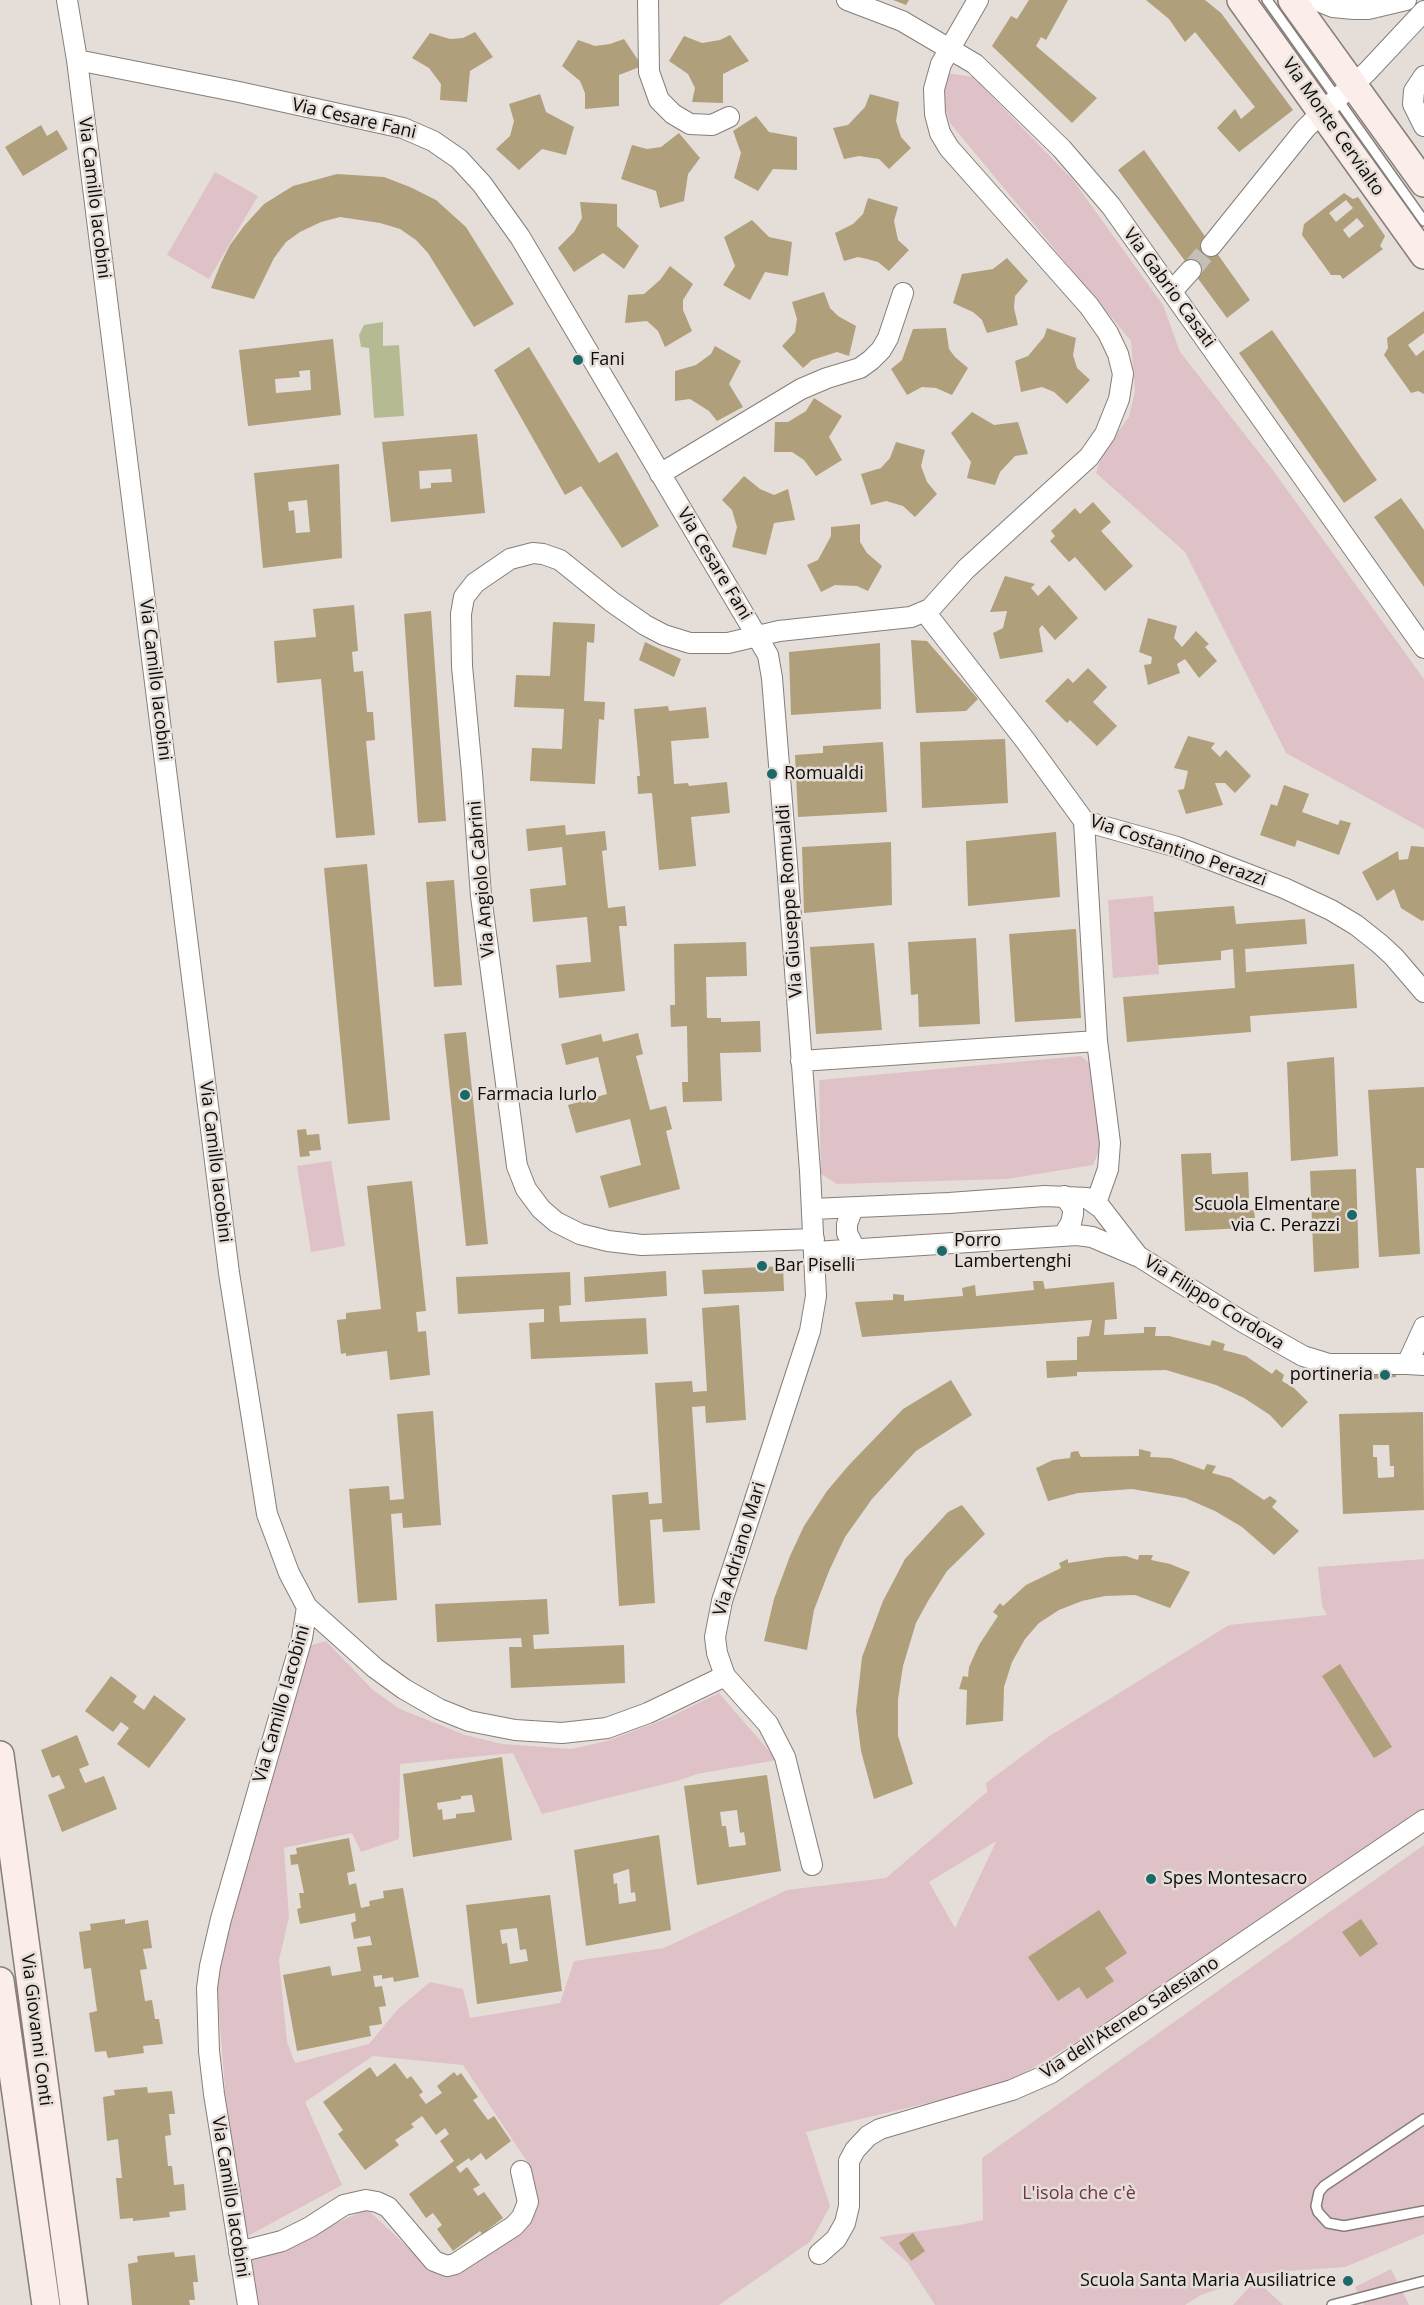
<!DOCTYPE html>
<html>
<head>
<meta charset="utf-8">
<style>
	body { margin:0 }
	canvas { display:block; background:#e5ddd8 }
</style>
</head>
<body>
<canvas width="1424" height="2305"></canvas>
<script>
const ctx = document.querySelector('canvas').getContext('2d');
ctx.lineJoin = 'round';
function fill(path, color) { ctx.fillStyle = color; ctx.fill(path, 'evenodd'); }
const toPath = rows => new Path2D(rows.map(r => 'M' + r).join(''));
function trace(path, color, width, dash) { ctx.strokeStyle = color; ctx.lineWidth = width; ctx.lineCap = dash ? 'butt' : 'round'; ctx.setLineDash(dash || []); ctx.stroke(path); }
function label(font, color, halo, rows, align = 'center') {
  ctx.font = font + ' "Open Sans",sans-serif'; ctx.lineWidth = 5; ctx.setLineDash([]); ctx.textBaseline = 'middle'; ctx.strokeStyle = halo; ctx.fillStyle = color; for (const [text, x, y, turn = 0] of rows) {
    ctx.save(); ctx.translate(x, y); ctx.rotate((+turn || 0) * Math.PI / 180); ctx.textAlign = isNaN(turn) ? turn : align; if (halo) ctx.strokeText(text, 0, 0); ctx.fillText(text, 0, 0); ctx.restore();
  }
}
const green = toPath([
	[947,73,973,77,1073,180,1163,305,1180,352,1272,469,1424,679,1424,829,1286,753,1185,552,1096,473,1102,453,1129,417,1135,391,1131,341,950,123,941,95],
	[215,172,258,196,209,279,167,255],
	[1153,896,1159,974,1113,978,1108,900],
	[1081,1056,1092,1065,1099,1106,1100,1149,1093,1165,1007,1179,837,1184,821,1174,819,1080],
	[331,1161,345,1246,311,1252,297,1166],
	[1424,1559,1424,1810,1269,1917,1073,2044,1004,2085,806,2132,830,2206,811,2241,719,2305,255,2305,248,2258,304,2238,367,2209,433,2271,534,2211,530,2166,463,2065,373,2056,305,2102,342,2185,244,2238,228,2127,215,1962,309,1646,326,1641,373,1690,400,1709,465,1735,502,1744,572,1749,607,1741,668,1718,719,1693,777,1760,697,1774,677,1781,542,1814,513,1753,400,1764,399,1839,361,1852,352,1833,284,1848,289,1917,279,1960,287,2042,295,2063,369,2044,398,2009,430,1982,463,1989,470,2018,560,2003,574,1961,664,1948,787,1890,886,1878,987,1792,986,1783,1048,1737,1229,1625,1327,1615,1322,1606,1318,1567],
	[995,1842,996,1842,955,1928,929,1882],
	[1424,1845,1424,2234,1345,2267,1263,2273,1201,2295,1185,2305,935,2305,908,2263,879,2237,960,2225,983,2220,982,2158],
	[1391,2269,1409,2305,1364,2305,1355,2287],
	[1256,2280,1283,2305,1233,2305]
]);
const water = toPath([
	[383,322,383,346,399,345,404,416,374,418,369,348,361,347,359,335,364,325]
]);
const building = toPath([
	[893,0,909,0,906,5],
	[1029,0,1068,0,1046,40,1041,37,1036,46,1097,98,1072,123,992,46,1011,16,1017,19],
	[1146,0,1205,0,1221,13,1293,110,1239,152,1217,128,1235,109,1241,119,1255,107,1195,32,1185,42,1169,19],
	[475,32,493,57,470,71,467,102,440,100,441,84,429,68,412,58,430,33,450,39,463,38],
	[730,35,749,61,723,74,723,103,692,102,695,88,688,74,669,61,684,36,702,43,720,40],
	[624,39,642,66,619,75,619,106,585,109,585,93,580,81,562,66,578,40,595,46,610,44],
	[540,94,546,112,574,127,566,155,542,149,519,170,496,149,510,136,514,121,509,104],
	[870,94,899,102,896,121,901,137,911,148,889,169,879,159,859,156,844,159,833,128,848,125,865,107],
	[756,116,769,132,797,137,797,170,773,169,758,191,734,178,741,153,733,131],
	[41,125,47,136,57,130,68,149,23,176,5,147],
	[679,133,700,158,688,174,684,201,660,208,656,191,621,179,632,145,647,149,661,147],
	[1144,150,1250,300,1227,318,1118,170],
	[337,174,384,177,410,187,436,200,466,227,514,304,474,327,428,253,416,240,400,229,380,223,340,217,321,222,300,232,286,242,274,258,254,299,211,288,221,263,230,245,244,226,264,204,293,186],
	[1344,193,1353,199,1358,197,1385,236,1380,246,1383,249,1343,279,1340,275,1331,275,1302,235,1304,224],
	[1346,200,1353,208,1336,222,1329,213],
	[1357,218,1364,226,1349,238,1343,230],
	[868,198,898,207,894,221,898,240,909,250,889,271,878,262,867,259,858,257,844,261,835,233,853,224,863,214],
	[580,202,617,204,617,226,639,246,624,269,603,253,574,272,558,248,574,232,582,218],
	[752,220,769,237,792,242,788,276,765,272,750,300,723,285,735,266,724,237],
	[1007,258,1028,281,1015,296,1014,308,1018,325,987,333,982,320,973,312,953,303,962,274,993,269],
	[670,266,693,284,683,300,683,310,692,331,665,347,658,331,647,321,625,323,628,295,644,294,660,280],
	[824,292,830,308,838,316,856,326,849,356,837,352,812,360,803,368,782,346,795,332,797,319,792,302],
	[1424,311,1424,333,1408,345,1416,356,1424,350,1424,394,1418,391,1411,393,1384,355,1388,348,1387,338],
	[946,328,949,349,955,357,968,368,952,395,936,388,922,387,907,395,891,369,902,360,913,329],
	[1047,328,1076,338,1073,355,1077,368,1090,380,1067,404,1054,392,1042,387,1021,392,1015,361,1028,356,1044,337],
	[1272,330,1377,480,1344,503,1239,353],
	[333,339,341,415,248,426,239,350],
	[310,370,311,390,276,393,275,379,300,377,299,371],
	[715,346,741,361,729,384,743,407,717,421,709,411,690,399,675,401,675,371,696,365,711,354],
	[529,347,599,463,617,452,659,526,622,548,581,486,565,495,494,370],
	[814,398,842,416,829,437,842,460,816,476,804,460,792,452,774,452,775,422,788,422,806,411],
	[972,412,994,425,1018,422,1028,454,1015,456,1000,472,995,485,967,478,971,462,951,433],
	[477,434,485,513,391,522,382,442],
	[451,469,452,482,431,483,431,488,420,489,419,471],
	[896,442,925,450,921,466,927,482,937,494,915,517,903,506,886,501,871,505,861,474,881,468,890,458],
	[339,464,342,558,263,568,254,473],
	[307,500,310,532,296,533,294,510,289,511,288,502],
	[744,476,760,489,774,495,788,489,795,520,774,523,766,555,732,547,737,527,732,510,722,500],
	[1401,498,1424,530,1424,587,1374,517],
	[1093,502,1111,522,1101,531,1133,566,1105,591,1075,557,1069,562,1050,541,1055,536,1051,531,1075,508,1080,514],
	[860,524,860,542,867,553,882,566,868,591,857,586,835,585,821,592,807,565,818,560,831,536,831,527],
	[1005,576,1035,584,1031,588,1038,596,1049,585,1078,618,1055,640,1042,625,1039,629,1043,652,1000,659,993,633,1003,628,1007,611,990,612],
	[354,605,358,651,352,652,354,672,363,671,367,712,373,712,375,740,366,741,375,835,336,838,321,679,277,683,274,641,316,637,313,609],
	[431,611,446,821,418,823,404,614],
	[1148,618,1177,626,1174,638,1182,647,1196,631,1209,644,1205,647,1217,661,1199,678,1185,659,1177,664,1180,673,1148,685,1144,665,1151,664,1152,657,1139,652],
	[553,622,595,624,594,643,587,642,584,701,605,702,604,720,599,719,595,784,530,781,532,748,562,749,564,709,514,707,516,675,550,676],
	[911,640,927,641,978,699,966,711,916,713],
	[645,642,681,659,674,677,639,660],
	[880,643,881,709,791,715,789,652],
	[1088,668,1107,687,1093,702,1117,726,1097,746,1070,720,1067,723,1045,701,1068,678,1073,683],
	[668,706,669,711,706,707,709,738,671,741,674,784,688,783,689,786,727,782,730,813,691,817,696,866,659,870,652,793,638,794,637,776,640,776,634,709],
	[1188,736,1215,743,1211,748,1220,757,1226,750,1251,776,1235,793,1225,783,1215,783,1223,805,1186,814,1178,790,1184,789,1188,771,1174,768],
	[1005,739,1008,803,922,808,920,742],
	[883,742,887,812,798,817,795,755,823,753,823,746],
	[1284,785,1309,794,1302,812,1338,825,1340,820,1351,823,1339,855,1297,840,1295,847,1260,835,1271,804,1277,806],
	[565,825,566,835,605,831,607,850,602,851,608,908,625,906,627,926,619,926,625,991,559,998,556,965,591,962,587,917,533,922,530,889,566,885,562,847,528,851,526,829],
	[1056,832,1060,897,968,906,966,841],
	[891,842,892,905,804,913,802,847],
	[1411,846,1424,847,1424,920,1422,921,1401,908,1394,889,1377,901,1362,872,1398,851,1399,860,1408,859],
	[367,864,390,1120,348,1124,324,868],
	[454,880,462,985,434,987,426,882],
	[1234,906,1236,924,1305,919,1307,944,1245,949,1246,972,1354,964,1357,1008,1250,1016,1251,1032,1127,1042,1123,997,1235,988,1233,949,1221,951,1221,960,1158,965,1154,912],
	[1076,929,1081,1018,1015,1022,1009,934],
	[976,938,980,1024,919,1027,918,994,911,995,908,942],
	[746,942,747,976,706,977,707,1018,721,1018,721,1022,760,1021,761,1052,720,1053,722,1101,683,1102,682,1082,688,1082,687,1026,671,1027,670,1005,675,1005,674,944],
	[874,943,882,1030,816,1034,810,947],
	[466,1032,488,1244,466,1246,444,1034],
	[638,1033,643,1054,636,1056,650,1110,666,1106,672,1129,666,1131,680,1189,609,1208,600,1176,641,1165,630,1119,576,1133,568,1105,607,1094,598,1057,566,1065,561,1044,601,1034,603,1042],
	[1334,1057,1338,1156,1291,1161,1287,1062],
	[1424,1087,1424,1168,1416,1168,1420,1254,1379,1257,1368,1090],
	[306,1129,307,1135,319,1134,321,1150,309,1151,310,1156,300,1157,297,1130],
	[1211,1153,1212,1174,1248,1172,1249,1198,1243,1198,1243,1211,1254,1210,1255,1218,1243,1218,1244,1228,1185,1231,1181,1154],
	[1356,1169,1359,1268,1314,1272,1310,1171],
	[412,1181,426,1311,416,1312,418,1332,426,1331,430,1375,390,1380,387,1351,346,1356,346,1353,341,1354,337,1320,346,1319,346,1313,381,1309,367,1186],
	[783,1266,784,1291,704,1294,702,1270],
	[666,1271,667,1296,585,1302,584,1277],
	[570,1272,571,1305,559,1306,560,1322,646,1318,648,1354,531,1359,529,1323,544,1322,544,1309,458,1314,456,1277],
	[1033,1281,1043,1281,1045,1289,1114,1282,1117,1319,1105,1320,1104,1335,1144,1333,1144,1327,1156,1327,1155,1336,1169,1336,1210,1346,1212,1340,1225,1344,1223,1350,1246,1356,1272,1374,1276,1369,1284,1375,1282,1381,1294,1388,1308,1402,1282,1428,1270,1415,1244,1398,1216,1385,1166,1370,1077,1372,1077,1376,1047,1378,1046,1361,1077,1360,1077,1337,1089,1336,1092,1320,862,1337,855,1302,893,1300,893,1294,904,1295,904,1301,963,1296,962,1288,975,1285,976,1296,1034,1290],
	[739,1305,746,1420,706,1423,705,1406,692,1407,700,1530,663,1532,662,1519,650,1520,655,1603,619,1606,612,1495,648,1492,649,1504,662,1503,655,1383,692,1381,693,1392,707,1391,702,1308],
	[1375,1372,1396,1372,1396,1377,1373,1379],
	[951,1380,972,1415,916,1451,872,1499,845,1537,829,1571,814,1610,807,1650,764,1641,774,1599,790,1556,804,1526,827,1491,849,1465,903,1409],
	[433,1411,441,1525,403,1528,402,1513,391,1514,397,1600,358,1603,349,1489,389,1486,390,1500,404,1499,397,1414],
	[1423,1412,1424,1510,1343,1514,1339,1414],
	[1373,1445,1389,1445,1390,1466,1394,1466,1394,1477,1378,1478,1377,1457,1373,1457],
	[1139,1449,1151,1452,1150,1457,1171,1458,1204,1470,1207,1464,1216,1466,1212,1473,1231,1478,1264,1500,1270,1496,1277,1501,1272,1507,1299,1531,1274,1555,1242,1527,1215,1511,1185,1498,1132,1489,1078,1493,1048,1501,1036,1468,1053,1460,1070,1458,1071,1452,1078,1451,1081,1457,1139,1456],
	[962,1505,985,1534,947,1571,928,1601,916,1623,903,1666,898,1699,898,1736,913,1784,874,1799,861,1751,856,1711,862,1657,883,1601,905,1559,948,1512],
	[1139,1555,1153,1555,1151,1560,1170,1564,1190,1572,1170,1608,1135,1595,1105,1596,1082,1601,1059,1610,1039,1623,1025,1639,1012,1662,1004,1687,1003,1721,966,1725,967,1690,959,1689,963,1676,968,1677,969,1667,979,1645,998,1616,993,1612,1000,1603,1003,1606,1026,1585,1061,1568,1059,1563,1068,1559,1068,1563,1107,1557,1126,1556,1138,1560],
	[547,1599,549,1634,533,1635,534,1649,624,1645,625,1683,511,1688,509,1647,522,1647,521,1638,437,1642,435,1604],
	[1340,1664,1392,1747,1374,1758,1322,1676],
	[111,1676,137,1696,133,1702,144,1710,154,1695,186,1719,149,1768,117,1744,129,1728,121,1722,113,1732,85,1711],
	[77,1735,89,1765,79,1769,85,1783,104,1776,117,1809,62,1832,48,1795,65,1788,59,1775,52,1778,41,1750],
	[502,1757,512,1840,413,1857,403,1774],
	[472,1795,475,1812,456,1814,456,1818,443,1820,442,1809,438,1810,437,1803,461,1799,461,1796],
	[767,1775,781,1871,697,1885,684,1786],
	[737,1810,740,1833,744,1832,746,1845,729,1847,726,1826,722,1826,720,1812],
	[659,1835,671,1930,586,1946,574,1850],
	[629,1869,631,1893,635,1892,636,1901,619,1904,617,1883,614,1884,613,1874],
	[349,1838,355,1871,347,1873,349,1885,356,1883,361,1908,370,1906,369,1901,384,1898,383,1891,403,1888,419,1977,394,1982,393,1977,382,1979,382,1975,373,1976,375,1987,382,1986,386,2006,379,2007,382,2024,369,2026,371,2036,297,2051,283,1975,330,1966,332,1976,361,1971,357,1947,372,1945,370,1936,354,1939,351,1923,356,1921,355,1913,300,1924,297,1909,301,1908,299,1893,304,1893,298,1864,291,1865,290,1855,297,1854,296,1848],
	[550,1895,562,1991,477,2004,466,1905],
	[517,1928,520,1950,526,1949,528,1961,510,1964,507,1943,502,1944,500,1930],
	[1099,1910,1127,1953,1105,1968,1114,1981,1087,1999,1079,1987,1058,2001,1028,1957],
	[125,1919,125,1924,148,1920,152,1948,143,1949,147,1969,140,1970,145,2001,152,2000,155,2019,159,2019,163,2044,143,2046,144,2053,108,2058,106,2051,95,2052,89,2013,97,2011,91,1968,84,1969,79,1932,91,1930,90,1924],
	[1361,1919,1378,1944,1360,1957,1342,1932],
	[395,2063,407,2079,411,2076,423,2092,419,2095,426,2104,442,2093,437,2086,454,2072,457,2076,461,2073,478,2097,473,2100,488,2120,494,2116,511,2141,486,2160,481,2153,471,2161,469,2158,456,2167,460,2173,467,2167,480,2185,473,2189,478,2196,484,2192,503,2218,482,2234,480,2231,453,2251,437,2229,442,2225,433,2213,426,2218,409,2194,454,2161,440,2141,449,2134,445,2128,436,2135,422,2116,411,2124,414,2127,395,2140,399,2145,365,2170,338,2134,343,2130,323,2102,370,2067,377,2077],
	[147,2087,148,2093,172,2091,175,2114,169,2114,171,2135,165,2136,168,2166,172,2166,174,2185,184,2184,186,2210,169,2212,170,2217,133,2221,133,2218,120,2219,116,2178,122,2178,118,2139,107,2141,103,2097,115,2095,114,2090],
	[913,2233,925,2251,911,2261,899,2243],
	[174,2252,175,2257,195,2255,198,2282,193,2282,195,2300,189,2300,190,2305,132,2305,128,2264,138,2262,137,2256]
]);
const streetTunnel = toPath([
	[1191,270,1211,246]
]);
const lane = toPath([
	[1267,0,1424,221],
	[1424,2119,1324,2186,1319,2192,1316,2206,1318,2212,1328,2223,1344,2226,1424,2211],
	[1332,2305,1424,2281]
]);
const street = toPath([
	[67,0,77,60,229,1273,267,1514,289,1573,307,1607,302,1638,221,1919,210,1966,207,1988,209,2051,214,2094,248,2305],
	[648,0,649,72,659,100,673,114,690,124,712,125,729,117],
	[847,0,902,21,975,64,1062,149,1111,206,1424,648],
	[1316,0,1333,7,1354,9,1368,9,1406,0],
	[77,60,239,92,403,128,433,141,459,159,482,184,520,237,768,655,772,678,787,864,810,1171,816,1296,810,1331,722,1601,715,1637,717,1653,725,1676,768,1724,785,1757,812,1865],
	[1424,76,1414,91,1413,104,1424,126],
	[1211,246,1305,129,1322,112,1367,72,1424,11],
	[1172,291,1191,270],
	[660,474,801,389,827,378,860,368,871,360,881,350,888,338,903,293],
	[925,612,1025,740,1084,821,1177,847,1284,888,1331,910,1356,925,1380,944,1394,957,1424,992],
	[1084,821,1097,1041,1110,1143,1108,1169,1096,1203],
	[801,1061,1097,1041],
	[853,1208,847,1224,847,1233,855,1249],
	[812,1209,949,1203,1045,1196,1087,1198,1101,1208,1138,1256,1243,1322,1303,1356,1329,1364,1407,1364,1424,1365],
	[1063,1236,1071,1223,1073,1214,1073,1208,1064,1196],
	[814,1239,642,1245,608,1241,580,1234,556,1222,541,1209,526,1189,517,1166,481,896,472,773,462,666,461,614,464,597,475,583,510,559,533,553,543,554,560,560,612,602,645,625,664,635,690,643,728,643,779,631,911,617,930,609,966,569,1089,457,1105,434,1119,399,1123,374,1118,354,1108,333,1089,306,949,148,940,133,935,114,934,89,941,64,978,0],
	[815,1252,1077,1235,1092,1237,1137,1256],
	[1407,1364,1424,1327],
	[307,1607,375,1668,404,1689,439,1709,469,1721,515,1730,562,1733,607,1728,648,1713,725,1676],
	[239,2252,282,2241,310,2227,344,2205,366,2200,377,2202,388,2207,434,2261,447,2266,455,2264,514,2226,522,2217,528,2202,521,2171],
	[819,2254,836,2239,845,2223,849,2206,849,2161,855,2150,868,2136,880,2129,1012,2090,1051,2073,1424,1820]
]);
const secondary = toPath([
	[1241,0,1424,255],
	[1292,0,1424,183],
	[0,1755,74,2305],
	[0,1981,46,2305]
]);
const markers = [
	[578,360,6,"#1c6969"],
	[772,774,6,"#1c6969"],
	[465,1095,6,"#1c6969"],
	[1352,1215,6,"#1c6969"],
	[942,1251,6,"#1c6969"],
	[762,1266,6,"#1c6969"],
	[1385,1375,6,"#1c6969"],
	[1151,1879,6,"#1c6969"],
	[1348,2281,6,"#1c6969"]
];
const streetNames = [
	["Via Cesare Fani",354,119,13],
	["Via Monte Cervialto",1333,127,55],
	["Via Camillo Iacobini",94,198,83],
	["Via Gabrio Casati",1169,288,54],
	["Via Cesare Fani",714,564,59],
	["Via Camillo Iacobini",155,680,83],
	["Via Costantino Perazzi",1178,851,19],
	["Via Angiolo Cabrini",482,879,-95],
	["Via Giuseppe Romualdi",790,901,-94],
	["Via Camillo Iacobini",215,1162,83],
	["Via Filippo Cordova",1214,1303,32],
	["Via Adriano Mari",740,1549,-73],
	["Via Camillo Iacobini",282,1704,-74],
	["Via dell'Ateneo Salesiano",1130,2018,-33],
	["Via Giovanni Conti",36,2030,83],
	["Via Camillo Iacobini",230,2197,81]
];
const poiNames = [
	["Fani",590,360],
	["Romualdi",784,774],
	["Farmacia Iurlo",477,1095],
	["Scuola Elmentare",1340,1205,"right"],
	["via C. Perazzi",1340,1226,"right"],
	["Porro",954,1241],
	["Lambertenghi",954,1262],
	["Bar Piselli",774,1266],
	["portineria",1373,1375,"right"],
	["Spes Montesacro",1163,1879],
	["Scuola Santa Maria Ausiliatrice",1336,2281,"right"]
];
const parkNames = [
	["L'isola che c'è",1079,2194]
];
fill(green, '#dec2c7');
fill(water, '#b6ba93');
fill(building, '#af9f7b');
trace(streetTunnel, '#c5beb9', 20, [20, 10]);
trace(lane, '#857e79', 12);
trace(street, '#857e79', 22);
trace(secondary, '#857e79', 30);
trace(lane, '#fff', 9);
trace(street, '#fff', 20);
trace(secondary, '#fbedea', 27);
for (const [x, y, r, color] of markers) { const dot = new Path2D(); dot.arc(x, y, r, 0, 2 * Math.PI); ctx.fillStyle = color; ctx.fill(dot); trace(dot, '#e5ddd8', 2); }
label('18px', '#0d0b09', '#e5ddd8', streetNames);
label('18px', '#0d0b09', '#e5ddd8', poiNames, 'left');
label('18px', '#6f3544', '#e5ddd8', parkNames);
</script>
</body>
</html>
